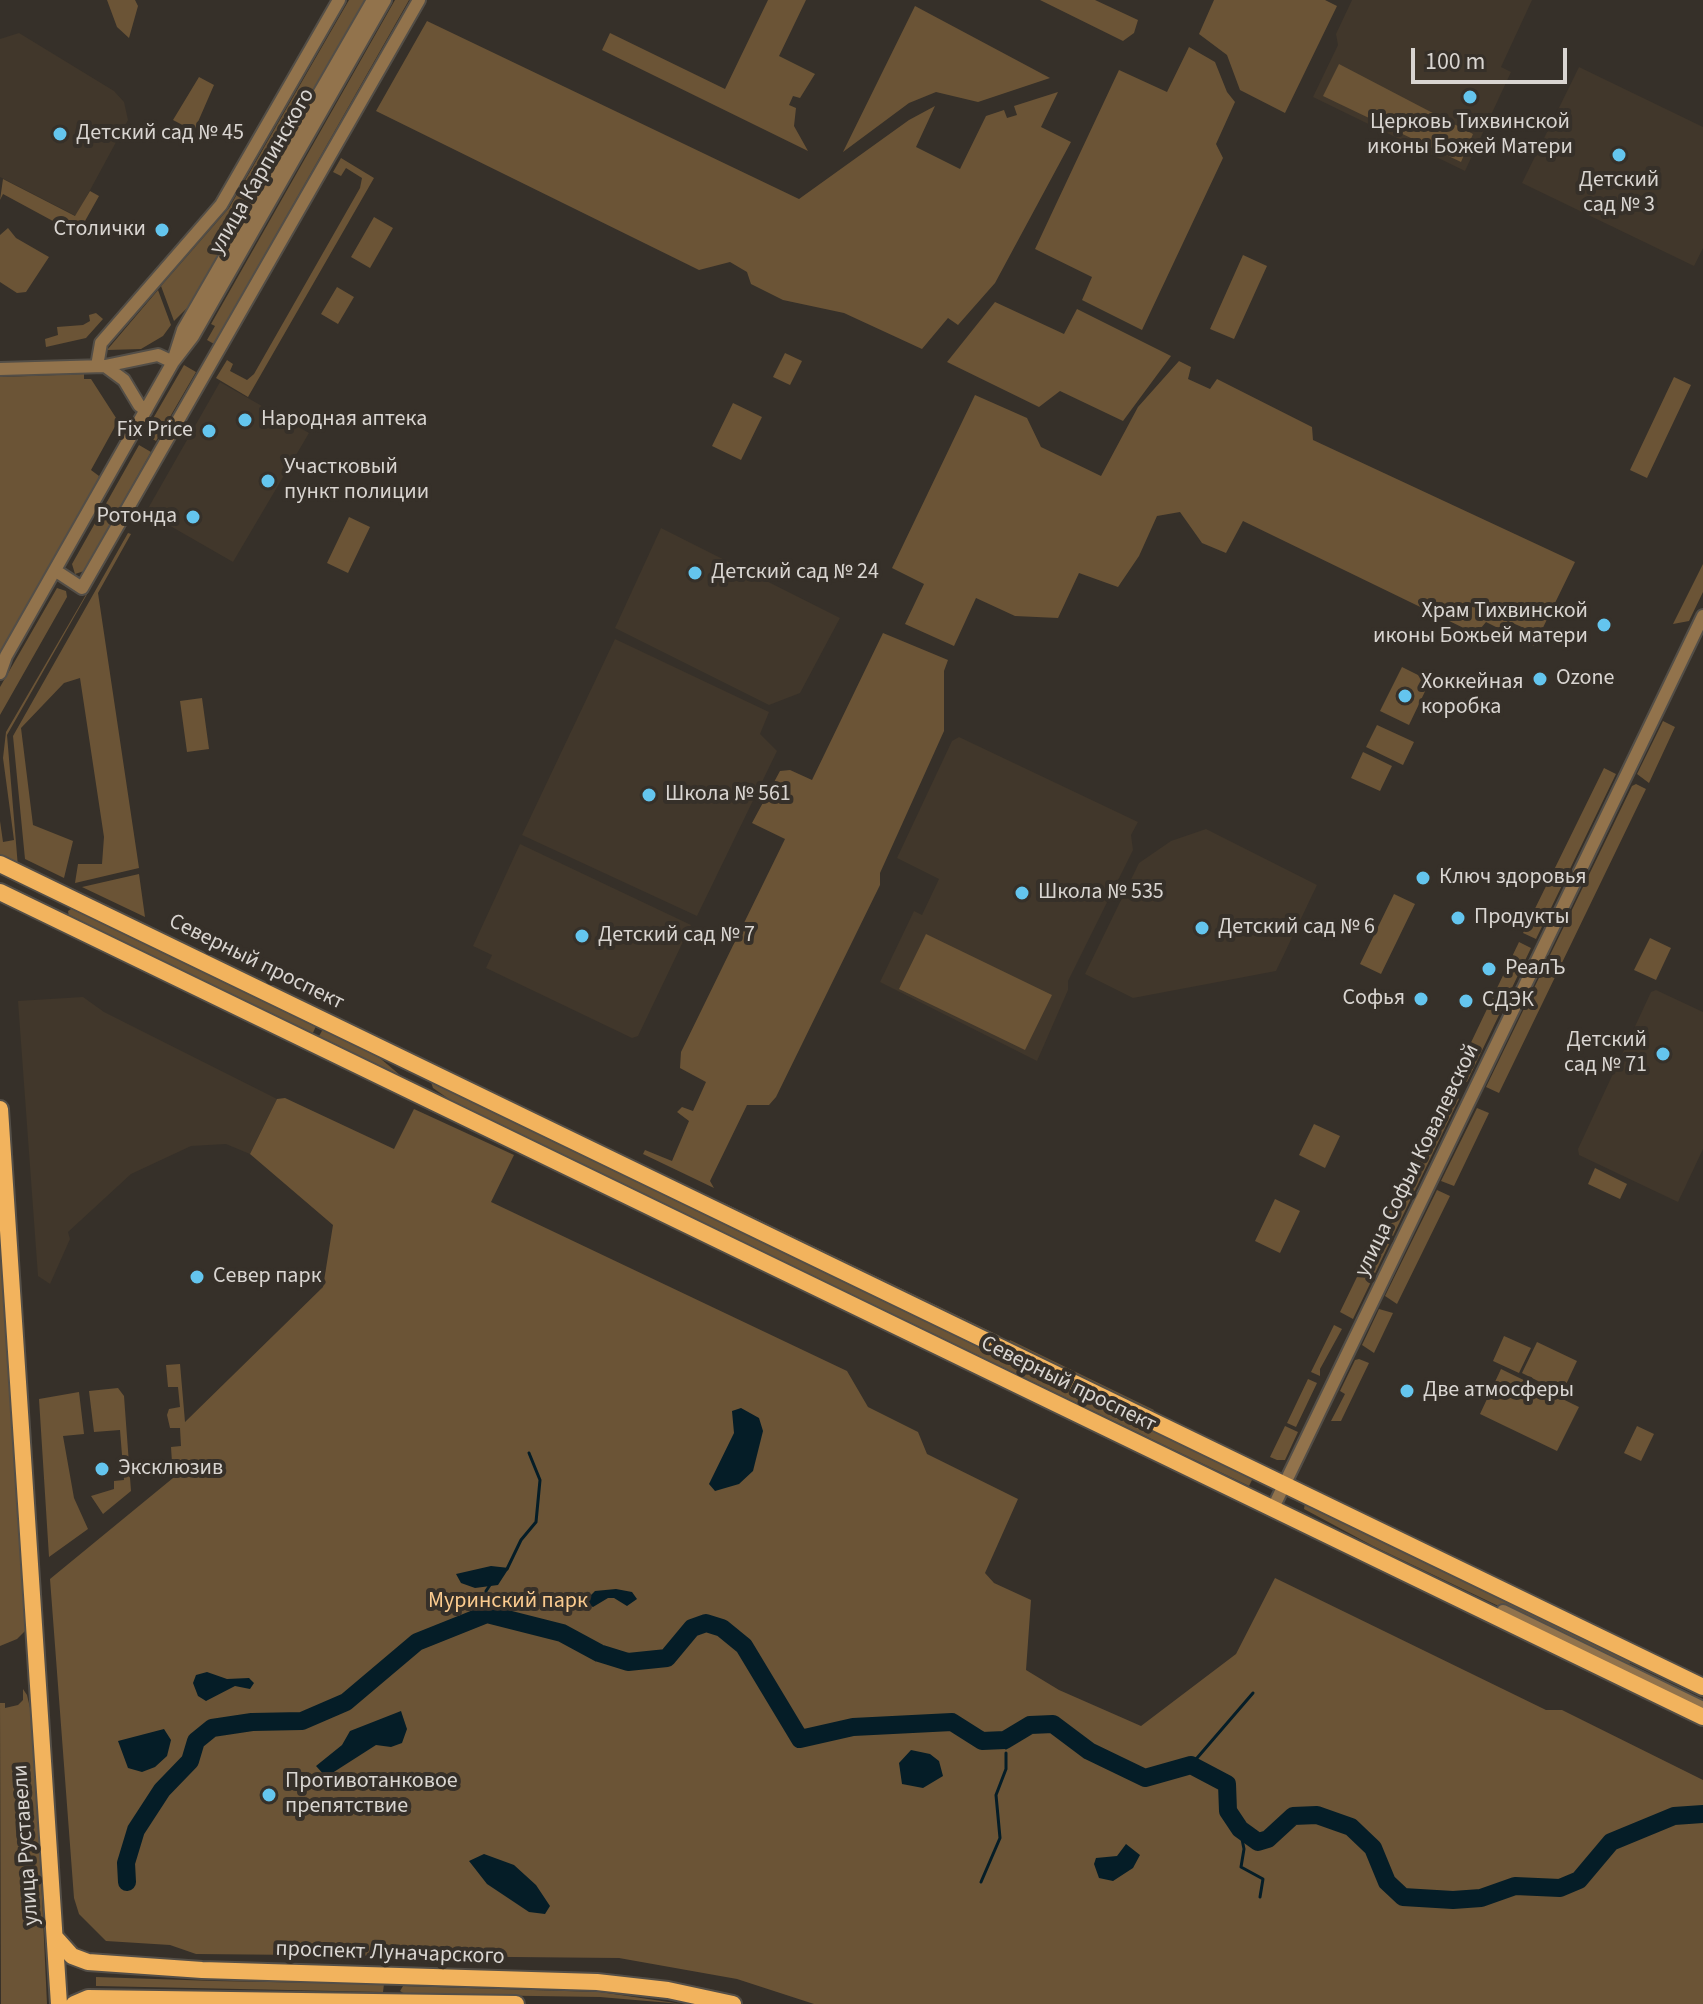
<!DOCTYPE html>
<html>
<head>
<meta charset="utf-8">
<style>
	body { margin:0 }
	#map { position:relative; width:1703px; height:2004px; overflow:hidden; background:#363029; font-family:"Source Sans 3",sans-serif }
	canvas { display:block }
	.scale { position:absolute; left:1411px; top:48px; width:156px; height:36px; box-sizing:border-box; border:4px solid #d9d5d1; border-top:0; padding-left:10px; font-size:24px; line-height:28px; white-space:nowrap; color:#d9d5d1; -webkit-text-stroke:6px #363029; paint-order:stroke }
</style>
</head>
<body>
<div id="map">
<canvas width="1703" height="2004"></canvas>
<div class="scale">100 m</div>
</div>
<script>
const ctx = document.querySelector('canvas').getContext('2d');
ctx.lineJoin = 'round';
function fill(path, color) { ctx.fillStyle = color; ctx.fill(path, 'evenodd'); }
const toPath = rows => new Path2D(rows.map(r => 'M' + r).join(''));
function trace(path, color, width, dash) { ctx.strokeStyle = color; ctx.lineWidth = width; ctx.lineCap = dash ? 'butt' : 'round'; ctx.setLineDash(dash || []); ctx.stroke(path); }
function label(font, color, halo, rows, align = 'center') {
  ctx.font = font + ' "Source Sans 3",sans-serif'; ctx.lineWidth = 8; ctx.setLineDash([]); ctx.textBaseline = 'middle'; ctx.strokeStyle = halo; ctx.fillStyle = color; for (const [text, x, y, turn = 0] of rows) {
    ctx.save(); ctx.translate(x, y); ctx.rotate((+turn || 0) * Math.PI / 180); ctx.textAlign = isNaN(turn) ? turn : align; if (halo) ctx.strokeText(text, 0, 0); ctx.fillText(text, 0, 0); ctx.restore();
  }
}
const built = toPath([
	[1352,0,1532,0,1501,67,1511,72,1465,171,1313,97,1338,45,1336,34],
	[19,33,114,91,124,102,128,120,76,216,0,177,0,39],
	[1579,67,1703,127,1703,248,1694,266,1522,183],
	[220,382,309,433,233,562,146,512],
	[661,528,840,618,800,693,769,705,615,628],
	[615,639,769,712,760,734,777,751,697,916,522,835],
	[959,737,1138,822,1131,835,1133,850,1068,981,1068,990,1037,1061,880,982,914,911,922,915,939,879,897,858,952,741],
	[1206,829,1317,885,1276,971,1133,998,1085,974,1139,863,1171,841],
	[520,844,691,925,638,1036,632,1038,486,968,492,955,473,946],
	[1656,990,1703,1012,1703,1149,1678,1202,1579,1155,1578,1149,1651,992],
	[83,997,104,1012,277,1099,250,1154,226,1144,191,1146,131,1174,68,1232,70,1239,50,1284,38,1276,18,1001]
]);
const green = toPath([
	[107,0,135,0,138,6,129,38,117,27],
	[349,0,365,0,192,303,174,321,161,286,229,208],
	[395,0,409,0,214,344,207,340,215,326,211,324],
	[768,0,806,0,779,56,815,74,800,98,793,96,789,105,796,108,794,126,808,151,602,50,610,33,725,89],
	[1040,0,1095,0,1138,20,1134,33,1123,41],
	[1214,0,1325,0,1337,6,1285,113,1240,90,1227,55,1199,34],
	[915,6,1050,78,978,102,936,92,909,103,843,152],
	[427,21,799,199,909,120,935,106,916,147,960,169,986,116,1004,110,1007,118,1017,115,1014,106,1058,92,1041,127,1071,142,995,283,958,325,948,318,922,349,844,313,783,300,751,284,747,272,730,262,699,270,376,111],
	[1189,47,1215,62,1227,92,1235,102,1216,144,1223,158,1142,330,1082,300,1092,277,1035,249,1119,70,1167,92],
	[1339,64,1473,134,1461,162,1323,96],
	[199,77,214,85,194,131,173,120],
	[341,158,374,178,248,397,216,378,227,360,233,364,230,371,247,380,254,374,360,188,362,178,346,168,341,176,333,172],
	[3,179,75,216,90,191,99,196,85,221,76,227,64,227,3,194,0,200],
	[374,217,393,228,370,268,351,257],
	[8,228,16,238,49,257,26,292,17,293,0,282,0,235],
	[1243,255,1267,266,1234,339,1210,329],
	[337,287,354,297,338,324,321,314],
	[158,290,171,325,163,336,141,349,107,350],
	[995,302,1064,334,1077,309,1171,356,1123,421,1060,391,1039,407,947,362],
	[96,313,103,319,86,338,46,347,45,339,58,335,57,327,83,325,90,321,89,315],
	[785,353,802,361,790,385,773,377],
	[1179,361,1191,367,1188,379,1210,389,1217,379,1312,427,1313,440,1575,562,1534,646,1519,639,1524,628,1508,621,1498,628,1486,622,1476,634,1243,521,1226,553,1202,543,1180,512,1157,516,1139,556,1118,587,1079,573,1058,618,1015,616,976,598,954,646,905,624,924,584,892,568,975,395,1027,418,1041,447,1101,476,1138,407],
	[184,365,196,372,156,441,144,434],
	[84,374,84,379,91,379,118,421,91,470,99,476,98,480,0,652,0,377],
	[1674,377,1691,385,1647,478,1630,470],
	[733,403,762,417,741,460,712,446],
	[139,445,151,452,84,571,75,574,72,564],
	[349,517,370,527,348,573,327,563],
	[123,531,7,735,18,867,0,856,0,821,3,842,14,840,3,758,6,732],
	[128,533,131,534,98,593,139,868,75,883,78,864,102,864,104,837,80,678,64,683,21,728,33,825,73,841,64,878,25,859,13,736],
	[1703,564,1703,592,1689,621,1673,624],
	[57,588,66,591,67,597,0,715,0,687],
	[883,633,948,660,944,671,944,731,880,873,880,885,776,1097,769,1105,747,1105,710,1181,714,1188,643,1154,645,1150,672,1161,689,1121,677,1112,682,1107,693,1111,706,1082,680,1068,681,1052,785,839,752,823,780,771,790,770,812,780],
	[1402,667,1430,681,1409,725,1380,711],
	[202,698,209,749,187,752,180,701],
	[1663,721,1675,727,1649,783,1637,774],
	[1377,725,1414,742,1403,765,1366,747],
	[1363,752,1392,766,1380,791,1351,778],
	[1604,768,1616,774,1536,939,1523,933],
	[1636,784,1646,789,1499,1093,1486,1087,1632,786],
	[139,874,145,917,82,887],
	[1394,894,1415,904,1381,974,1360,964],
	[74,907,316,1026,312,1035,69,917,68,911],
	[926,934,1052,995,1025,1050,899,989],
	[1650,938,1671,948,1656,980,1634,970],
	[1519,942,1531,948,1467,1082,1455,1076],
	[348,1022,630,1158,629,1160,346,1024],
	[323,1029,375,1054,400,1075,318,1038],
	[431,1082,1253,1478,1249,1486,456,1104,433,1088],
	[1448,1089,1459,1099,1353,1319,1340,1312],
	[285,1098,394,1149,414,1109,514,1155,491,1202,847,1371,868,1407,918,1432,927,1454,1018,1499,985,1573,994,1583,1031,1600,1026,1670,1059,1690,1141,1726,1236,1654,1275,1578,1546,1710,1562,1710,1703,1780,1703,2004,814,2004,737,1979,619,1958,196,1954,170,1945,106,1941,79,1914,74,1898,50,1579,173,1478,171,1447,181,1446,180,1428,170,1428,167,1415,169,1409,180,1407,178,1387,168,1387,166,1365,180,1364,185,1422,323,1287,333,1225,250,1154,277,1099],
	[1477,1108,1489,1113,1454,1186,1441,1181],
	[1314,1124,1340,1136,1325,1168,1299,1155],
	[1595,1168,1627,1184,1620,1199,1588,1184],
	[1437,1190,1450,1196,1397,1304,1385,1296],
	[1275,1199,1300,1211,1280,1253,1255,1241],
	[722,1202,1000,1336,999,1339,720,1204],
	[0,1239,26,1630,17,1639,0,1646],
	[1379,1309,1393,1313,1374,1353,1362,1345],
	[1334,1325,1342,1329,1320,1369,1320,1376,1311,1372],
	[1504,1336,1531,1348,1519,1373,1493,1361],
	[1010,1340,1154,1410,1152,1412,1009,1343],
	[1537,1342,1577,1361,1562,1393,1522,1373],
	[1359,1359,1369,1363,1341,1421,1331,1421,1345,1394,1340,1391,1355,1360],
	[1501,1369,1579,1407,1557,1451,1480,1414],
	[1308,1379,1317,1383,1296,1427,1287,1423],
	[118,1388,124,1396,131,1491,103,1514,91,1496,114,1489,114,1481,124,1480,120,1430,94,1432,89,1391],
	[79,1392,84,1434,63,1436,74,1498,88,1529,49,1557,39,1399],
	[1285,1426,1298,1432,1285,1460,1277,1460,1270,1457],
	[1637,1426,1654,1434,1641,1461,1624,1453],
	[1305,1503,1631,1660,1628,1668,1373,1546,1304,1509],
	[23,1689,27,1695,34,1725,47,2004,1,2004,0,1703,5,1703,5,1708,18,1705,23,1700],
	[96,1977,215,1981,384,1984,383,1992,96,1986],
	[403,1986,600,1992,682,2004,600,1997,405,1994,400,1991]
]);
const water = toPath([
	[741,1408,759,1418,763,1431,753,1471,739,1484,715,1491,709,1484,734,1433,732,1411],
	[491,1566,509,1568,498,1585,475,1588,461,1583,456,1574],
	[616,1589,632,1592,637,1599,627,1606,614,1598,608,1598,593,1607,584,1602,595,1591],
	[207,1672,227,1679,249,1678,254,1683,250,1689,235,1686,206,1701,198,1696,193,1683,196,1675],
	[401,1711,407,1729,402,1743,391,1747,376,1745,326,1777,316,1766,342,1745,350,1731],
	[164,1729,171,1740,167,1756,155,1767,142,1772,128,1768,118,1741],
	[911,1750,930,1754,939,1761,943,1776,923,1788,902,1784,899,1763],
	[1126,1844,1140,1855,1133,1868,1113,1881,1099,1878,1094,1864,1096,1858,1117,1856],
	[484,1854,514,1865,536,1885,550,1906,545,1914,529,1912,487,1884,469,1861]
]);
const stream = toPath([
	[507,1569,521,1540,536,1522,540,1480,529,1453],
	[487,1614,486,1591,490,1585],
	[1005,1740,1006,1748],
	[1191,1765,1253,1693],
	[1240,1829,1244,1849,1241,1867,1263,1879,1260,1897],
	[981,1882,1000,1838,996,1795,1006,1769,1006,1753]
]);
const river = toPath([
	[127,1882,126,1863,136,1830,162,1790,190,1761,196,1741,212,1728,252,1722,302,1721,346,1702,417,1642,487,1614,562,1633,599,1653,628,1662,667,1658,692,1628,706,1623,722,1628,744,1646,800,1739,853,1727,952,1722,982,1741,1005,1740,1030,1725,1053,1724,1089,1751,1145,1778,1191,1765,1227,1784,1228,1811,1240,1829,1258,1842,1268,1839,1293,1816,1317,1815,1351,1827,1373,1848,1387,1882,1403,1897,1453,1900,1481,1898,1515,1886,1560,1888,1579,1880,1611,1842,1674,1816,1703,1814]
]);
const minor = toPath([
	[175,355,183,330,373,0],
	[97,366,101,343,221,205,339,0],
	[105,366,124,380,139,405,146,410],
	[0,369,105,366,158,355,173,362],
	[56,571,82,588,419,0],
	[0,673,6,656,173,362,193,336,385,0],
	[1273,1508,1703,616],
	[1503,1611,1703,1708]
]);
const major = toPath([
	[0,864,1703,1687],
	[0,892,1703,1717],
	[0,1109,59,2004],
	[55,1937,72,1956,88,1962,202,1970,597,1982,668,1990,733,2004],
	[74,2004,88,1998,516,2004]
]);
const markers = [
	[1470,97,8,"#64c5ee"],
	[60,134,8,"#64c5ee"],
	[1619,155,8,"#64c5ee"],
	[162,230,8,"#64c5ee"],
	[245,420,8,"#64c5ee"],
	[209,431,8,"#64c5ee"],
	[268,481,8,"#64c5ee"],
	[193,517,8,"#64c5ee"],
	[695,573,8,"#64c5ee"],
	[1604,625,8,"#64c5ee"],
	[1540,679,8,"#64c5ee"],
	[1405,696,8,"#64c5ee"],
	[649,795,8,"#64c5ee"],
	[1423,878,8,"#64c5ee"],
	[1022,893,8,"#64c5ee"],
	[1458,918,8,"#64c5ee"],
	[1202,928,8,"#64c5ee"],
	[582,936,8,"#64c5ee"],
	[1489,969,8,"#64c5ee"],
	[1421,999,8,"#64c5ee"],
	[1466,1001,8,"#64c5ee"],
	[1663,1054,8,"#64c5ee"],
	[197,1277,8,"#64c5ee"],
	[1407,1391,8,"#64c5ee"],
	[102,1469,8,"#64c5ee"],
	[269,1795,8,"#64c5ee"]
];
const poiNames = [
	["Церковь Тихвинской",1470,123,"center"],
	["иконы Божей Матери",1470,148,"center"],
	["Детский сад № 45",76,134],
	["Детский",1619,181,"center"],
	["сад № 3",1619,206,"center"],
	["Столички",146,230,"right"],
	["Народная аптека",261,420],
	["Fix Price",193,431,"right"],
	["Участковый",284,468],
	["пункт полиции",284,493],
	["Ротонда",177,517,"right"],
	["Детский сад № 24",711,573],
	["Храм Тихвинской",1588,612,"right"],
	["иконы Божьей матери",1588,637,"right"],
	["Ozone",1556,679],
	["Хоккейная",1421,683],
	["коробка",1421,708],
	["Школа № 561",665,795],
	["Ключ здоровья",1439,878],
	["Школа № 535",1038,893],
	["Продукты",1474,918],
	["Детский сад № 6",1218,928],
	["Детский сад № 7",598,936],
	["РеалЪ",1505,969],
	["Софья",1405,999,"right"],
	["СДЭК",1482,1001],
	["Детский",1647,1041,"right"],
	["сад № 71",1647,1066,"right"],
	["Север парк",213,1277],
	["Две атмосферы",1423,1391],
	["Эксклюзив",118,1469],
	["Противотанковое",285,1782],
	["препятствие",285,1807]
];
const streetNames = [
	["улица Карпинского",263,172,-60],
	["Северный проспект",256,963,26],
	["улица Софьи Ковалевской",1418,1161,-64],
	["Северный проспект",1068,1385,26],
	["улица Руставели",27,1845,-94],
	["проспект Луначарского",390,1954,2]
];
const parkNames = [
	["Муринский парк",508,1602]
];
fill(built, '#41372b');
fill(green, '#6b5436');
fill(water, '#051d27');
trace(stream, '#051d27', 3);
trace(river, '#051d27', 18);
trace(minor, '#534e47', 16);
trace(major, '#534e47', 20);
trace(minor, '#92734c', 12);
trace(major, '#f2b35d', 16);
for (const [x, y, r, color] of markers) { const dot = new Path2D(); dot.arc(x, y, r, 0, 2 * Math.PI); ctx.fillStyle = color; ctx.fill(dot); trace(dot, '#363029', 3); }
label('22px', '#d9d5d1', '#363029', poiNames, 'left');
label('22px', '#d9d5d1', '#363029', streetNames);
label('22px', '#fbcb8f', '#363029', parkNames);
</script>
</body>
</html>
